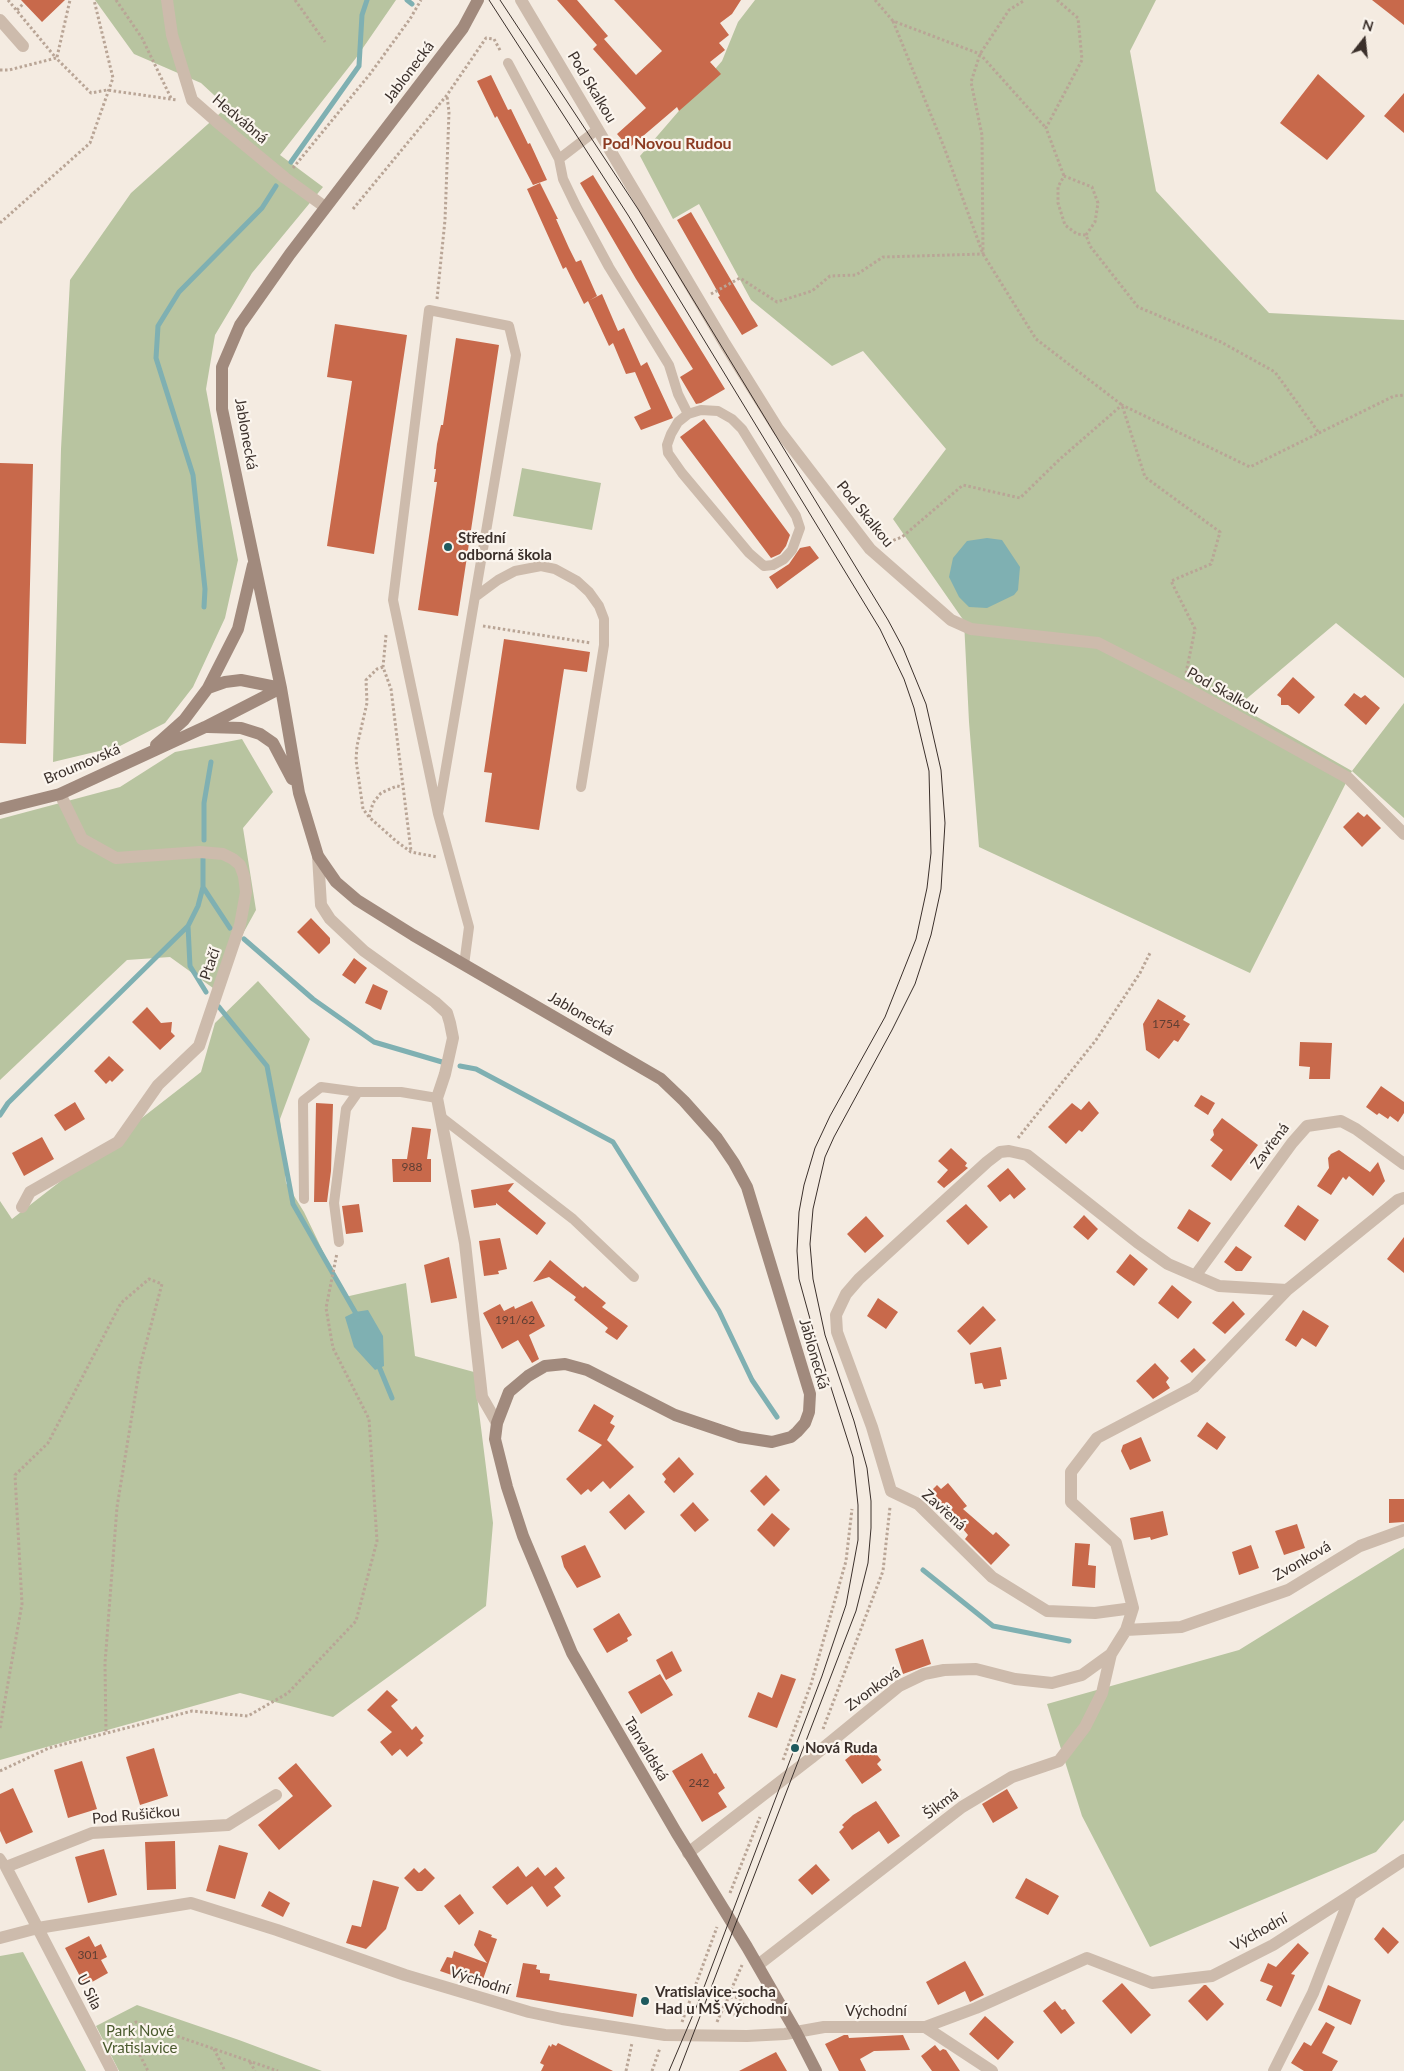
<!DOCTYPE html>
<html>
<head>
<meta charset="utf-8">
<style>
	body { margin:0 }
	#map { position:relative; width:1404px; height:2071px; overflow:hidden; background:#f4ebe1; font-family:Lato,sans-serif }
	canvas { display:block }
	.north { position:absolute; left:1339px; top:15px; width:50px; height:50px; -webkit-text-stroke:4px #fbf5ee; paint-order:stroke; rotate:16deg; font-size:14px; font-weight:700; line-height:20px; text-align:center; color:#3b302b }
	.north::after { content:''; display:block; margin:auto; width:18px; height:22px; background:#3b302b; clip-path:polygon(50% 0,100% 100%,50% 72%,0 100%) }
</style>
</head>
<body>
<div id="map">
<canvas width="1404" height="2071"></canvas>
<div class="north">N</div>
</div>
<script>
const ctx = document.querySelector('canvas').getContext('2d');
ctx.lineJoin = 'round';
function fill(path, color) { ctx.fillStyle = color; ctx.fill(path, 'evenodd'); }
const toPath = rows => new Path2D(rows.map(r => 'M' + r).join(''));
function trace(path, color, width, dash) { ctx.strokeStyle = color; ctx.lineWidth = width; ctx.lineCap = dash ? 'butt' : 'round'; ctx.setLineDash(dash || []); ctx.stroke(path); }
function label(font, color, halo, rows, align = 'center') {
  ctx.font = font + ' Lato,sans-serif'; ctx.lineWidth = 4.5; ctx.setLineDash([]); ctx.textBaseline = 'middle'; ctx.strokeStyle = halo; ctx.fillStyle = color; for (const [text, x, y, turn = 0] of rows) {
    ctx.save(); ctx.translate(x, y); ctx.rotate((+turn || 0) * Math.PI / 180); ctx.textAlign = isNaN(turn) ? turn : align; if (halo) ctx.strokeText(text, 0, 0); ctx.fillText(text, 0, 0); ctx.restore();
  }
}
const green = toPath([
	[95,0,396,0,356,58,280,155,323,187,252,273,215,335,206,389,238,560,225,618,193,687,165,723,120,746,53,762,61,449,70,280,131,193,227,107,201,83,134,54],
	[755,0,1156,0,1130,51,1156,191,1269,313,1404,320,1404,678,1336,623,1238,706,1352,771,1404,703,1404,818,1352,771,1250,973,979,847,969,722,964,621,893,519,946,449,863,351,832,366,751,300,699,204,673,219,640,156,722,61,738,22],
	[522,468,601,483,592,530,513,516],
	[242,739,273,792,243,828,256,910,213,988,170,957,127,960,0,1080,0,819,120,787,175,752],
	[258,981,310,1039,280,1119,286,1183,304,1212,345,1297,406,1283,415,1356,474,1372,493,1523,486,1606,333,1717,240,1693,0,1760,0,1201,12,1219,201,1072,215,1023],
	[1404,1548,1404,1820,1376,1852,1150,1947,1082,1816,1047,1704,1239,1650],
	[23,1952,86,2071,0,2071,0,1956],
	[137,2005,239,2040,322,2071,119,2071,96,2026]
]);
const water = toPath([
	[987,538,1002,540,1020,567,1018,590,1014,595,987,608,969,607,959,597,949,577,953,558,967,541],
	[368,1310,383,1336,384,1366,375,1370,354,1347,345,1317,355,1312]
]);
const stream = toPath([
	[407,0,412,4],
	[291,162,359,66,362,15,367,0],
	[204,607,205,589,193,475,156,358,158,326,179,292,262,208,276,186],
	[204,840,204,803,211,762],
	[203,856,203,887,230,928],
	[203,887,198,906,188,926,190,966,206,992],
	[244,939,313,999,374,1042,442,1062],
	[219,1007,267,1066,293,1204,358,1317],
	[460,1066,476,1069,613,1142,719,1311,752,1380,777,1417],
	[0,1115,8,1103,188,926],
	[378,1364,392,1398],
	[923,1570,993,1626,1069,1641]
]);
const building = toPath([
	[21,0,65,0,42,22],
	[557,0,577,0,608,36,604,39,636,75,662,51,614,0,741,0,732,14,720,23,729,35,719,43,725,50,710,62,721,74,679,111,677,107,629,148,617,134,646,108,593,49,597,45],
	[1372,0,1404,0,1404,25],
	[1318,74,1365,116,1327,160,1280,123],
	[491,75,508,110,511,109,528,144,530,143,547,180,533,185,497,116,495,118,477,81],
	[1404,93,1404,133,1384,116],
	[593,175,725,389,701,403,696,404,680,377,693,369,636,279,580,183],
	[540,183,558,219,556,219,569,248,576,262,581,260,597,296,590,300,602,294,618,331,624,328,641,366,647,362,673,418,641,430,634,417,651,409,635,372,626,374,613,343,609,346,588,301,584,304,566,267,563,269,527,189],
	[691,212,758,326,742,335,718,297,720,296,710,278,677,220],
	[335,324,407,335,374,554,327,546,352,381,327,377],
	[456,338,499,345,458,616,418,610,437,482,434,482,436,469,434,469,437,444,441,425,443,425],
	[704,419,790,535,786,546,780,554,771,558,680,437],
	[0,463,33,464,26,744,0,743],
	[810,546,819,558,777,589,769,577,789,564,800,548],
	[504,639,590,652,587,672,564,669,539,830,485,822,492,773,484,772],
	[1293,677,1315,697,1299,714,1288,705,1281,705,1281,698,1277,695],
	[1354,693,1361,698,1365,695,1380,708,1366,725,1344,705],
	[1358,812,1364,817,1367,814,1381,828,1362,847,1343,827],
	[311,918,330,938,330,943,319,954,297,932],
	[354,958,367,968,355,984,342,975],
	[373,984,388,991,381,1010,365,1003],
	[1158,999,1186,1016,1183,1020,1190,1024,1178,1042,1174,1040,1159,1059,1146,1050,1143,1024],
	[147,1007,161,1023,172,1022,171,1032,175,1036,160,1050,132,1022],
	[1300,1042,1332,1043,1330,1079,1309,1079,1310,1067,1299,1066],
	[109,1056,124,1070,112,1082,110,1080,106,1084,94,1071],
	[1381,1086,1404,1102,1404,1113,1398,1122,1390,1116,1388,1119,1379,1113,1377,1115,1366,1107],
	[1201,1095,1215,1103,1208,1115,1194,1106],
	[1089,1101,1099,1113,1082,1132,1079,1130,1066,1144,1048,1127,1072,1103,1081,1110],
	[75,1102,85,1119,65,1131,54,1115],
	[316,1103,333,1104,331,1171,327,1202,314,1202],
	[1222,1118,1258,1145,1231,1181,1211,1166,1223,1150,1210,1140,1214,1135,1213,1130],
	[412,1127,431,1129,427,1159,431,1159,431,1182,393,1182,392,1159,407,1159],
	[42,1137,54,1159,24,1176,12,1153],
	[951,1148,967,1163,965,1166,968,1168,944,1188,937,1182,948,1170,938,1161],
	[1339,1150,1370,1172,1378,1162,1385,1181,1373,1196,1349,1176,1346,1180,1343,1177,1331,1195,1317,1186,1329,1168,1328,1158,1331,1154],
	[1008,1168,1026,1189,1014,1199,1010,1194,1000,1202,987,1186],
	[514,1183,508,1191,546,1223,537,1235,496,1203,496,1205,474,1208,471,1190],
	[359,1204,363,1232,346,1234,342,1206],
	[966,1204,988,1227,968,1245,946,1221],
	[1298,1205,1319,1220,1305,1241,1284,1226],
	[1189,1209,1211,1223,1198,1242,1177,1228],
	[1084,1215,1098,1229,1088,1240,1073,1227],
	[866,1216,884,1236,865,1253,847,1234],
	[1404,1237,1404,1273,1387,1259],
	[500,1238,507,1269,498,1271,499,1274,484,1276,479,1241],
	[1236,1246,1252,1257,1242,1271,1236,1271,1224,1262],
	[1130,1254,1148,1269,1134,1286,1116,1272],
	[449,1257,457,1298,431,1303,424,1265],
	[550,1260,583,1288,585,1286,606,1303,602,1307,628,1326,617,1340,605,1332,608,1328,574,1300,576,1297,549,1277,533,1282],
	[1172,1285,1192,1302,1178,1319,1158,1303],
	[878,1298,898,1312,886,1329,867,1316],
	[532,1301,545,1326,529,1335,539,1359,532,1363,518,1340,502,1349,483,1313,500,1304,504,1311,514,1306,515,1309],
	[1233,1301,1245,1314,1225,1334,1212,1323],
	[983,1306,996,1320,970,1345,957,1331],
	[1303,1310,1329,1326,1316,1347,1302,1338,1296,1347,1285,1340],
	[1001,1347,1007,1379,1000,1380,1001,1386,984,1389,982,1383,975,1384,970,1353],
	[1194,1348,1206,1360,1192,1373,1180,1361],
	[1155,1363,1169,1378,1166,1382,1170,1388,1153,1399,1136,1381],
	[594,1404,614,1416,610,1423,615,1426,607,1440,634,1467,610,1489,603,1481,591,1492,588,1489,581,1495,566,1479,602,1445,578,1431],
	[1207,1422,1226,1437,1217,1450,1197,1436],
	[1141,1437,1151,1461,1130,1470,1121,1451,1123,1445],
	[679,1457,694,1474,674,1493,664,1482,666,1479,662,1474],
	[766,1475,780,1490,764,1506,750,1491],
	[948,1483,967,1506,963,1509,993,1535,996,1532,1010,1545,991,1565,965,1539,968,1535,931,1491,937,1485,941,1489],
	[629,1494,645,1512,625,1530,609,1512],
	[1389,1499,1404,1499,1404,1522,1389,1523],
	[693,1502,709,1520,695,1532,680,1515],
	[1163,1511,1168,1535,1151,1540,1150,1537,1134,1540,1130,1518],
	[772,1513,790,1529,774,1547,757,1530],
	[1297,1524,1305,1548,1284,1555,1275,1531],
	[1075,1543,1090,1544,1088,1565,1096,1566,1095,1588,1072,1586],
	[585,1545,601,1577,577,1588,564,1567,561,1556],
	[1251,1545,1259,1568,1239,1575,1232,1552],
	[619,1613,632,1635,627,1638,628,1641,607,1653,593,1629],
	[923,1639,931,1664,903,1674,895,1649],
	[672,1651,682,1671,666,1680,656,1660],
	[660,1674,673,1695,641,1714,628,1692],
	[781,1674,796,1679,777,1728,748,1717,758,1692,772,1698],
	[387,1690,398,1700,391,1706,412,1730,416,1726,424,1736,420,1740,423,1743,407,1757,400,1749,392,1756,380,1742,392,1732,367,1710],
	[864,1745,867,1750,871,1747,881,1760,877,1764,882,1770,862,1784,845,1760],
	[154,1748,168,1796,140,1805,126,1757],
	[702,1753,714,1774,716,1773,725,1788,718,1793,727,1807,702,1822,672,1771],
	[82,1761,97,1809,68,1818,54,1770],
	[296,1763,332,1806,279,1850,258,1825,293,1796,278,1778],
	[13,1788,33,1832,6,1844,0,1831,0,1794],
	[1007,1789,1018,1808,993,1823,982,1804],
	[876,1801,900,1836,888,1844,879,1831,852,1850,839,1832,844,1827,842,1825,853,1815],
	[175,1841,176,1889,147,1890,145,1842],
	[219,1845,248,1853,235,1899,206,1891],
	[104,1849,117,1895,88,1903,75,1857],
	[816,1864,830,1880,812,1895,798,1880],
	[518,1866,526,1877,538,1867,545,1876,556,1867,565,1878,554,1887,561,1896,547,1907,532,1886,507,1905,492,1887],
	[414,1868,419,1873,425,1868,435,1878,422,1891,417,1891,404,1878],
	[1026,1878,1059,1896,1048,1915,1015,1898],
	[373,1880,399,1887,386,1929,366,1949,346,1943,352,1925,361,1927],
	[269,1891,290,1903,283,1917,261,1906],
	[460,1894,474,1913,459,1925,444,1906],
	[1383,1927,1399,1942,1388,1954,1374,1939],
	[479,1930,492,1935,491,1937,497,1939,481,1985,440,1971,447,1957,452,1958,454,1951,487,1963,474,1945],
	[89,1936,95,1947,101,1944,107,1957,101,1960,108,1973,85,1986,65,1948],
	[1298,1943,1309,1953,1291,1974,1295,1975,1281,2007,1266,2000,1273,1986,1260,1981,1268,1963,1276,1967],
	[965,1961,984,1995,970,2002,965,1991,938,2005,926,1982],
	[523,1963,537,1965,536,1969,540,1970,540,1973,550,1974,549,1980,637,1994,633,2017,516,1997],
	[1122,1983,1151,2015,1131,2034,1102,2001],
	[1204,1985,1206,1985,1224,2004,1207,2021,1188,2001],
	[1328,1985,1361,2000,1351,2025,1318,2010],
	[1055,2001,1062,2010,1065,2009,1075,2023,1061,2034,1043,2011],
	[985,2016,1014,2042,998,2060,969,2034],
	[1326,2022,1335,2027,1322,2053,1338,2061,1332,2071,1304,2071,1291,2063,1304,2042,1311,2046],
	[844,2035,848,2035,849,2038,903,2035,910,2050,874,2051,860,2059,866,2071,839,2071,825,2044],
	[558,2043,613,2071,541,2071,544,2065,540,2063,549,2045,551,2047,552,2044,556,2046],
	[935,2045,940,2051,943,2049,946,2050,960,2071,932,2071,921,2056],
	[776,2052,787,2071,739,2071]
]);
const path = toPath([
	[8,0,56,58],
	[116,0,142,38,172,100],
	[295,0,325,42],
	[875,0,893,21,980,54,1046,128],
	[1057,0,1078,18,1082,60,1046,128,1064,176],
	[17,10,24,3],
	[893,21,944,147,983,254,1036,339,1122,405,1145,477,1220,532,1211,564,1171,581,1195,629,1186,673],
	[57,57,70,0],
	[0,70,9,70,56,58,91,93,107,90,177,100],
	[293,168,370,74,410,19,421,0],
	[353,209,447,95,486,38,494,39,501,52],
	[0,223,90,143,113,78,94,0],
	[1086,235,1095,222,1098,203,1092,187,1064,176,1058,187,1058,203,1065,225,1077,234,1086,235,1090,246,1138,307,1221,342,1275,372,1319,433],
	[711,294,740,278,777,302,812,291,830,276,856,275,883,257,983,254,982,135,971,82,980,54,1009,10,1025,0],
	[437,299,445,220,449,112,447,96],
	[884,544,902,537,963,485,1020,498,1060,459,1122,405,1250,467,1394,396,1404,395],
	[483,626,591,643],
	[386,635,383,667,391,689,411,851],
	[383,667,377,669,366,680,367,703,357,746,356,760,363,809,369,817,396,841,411,852,437,857],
	[369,817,373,803,381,793,397,786,402,787],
	[1018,1138,1096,1040,1140,973,1150,953],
	[0,1728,22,1604,15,1475,48,1443,121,1303,149,1279,162,1284,140,1366,117,1507,105,1663,106,1734],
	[823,1729,883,1571,890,1507],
	[783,1760,811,1684,846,1561,852,1509],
	[0,1771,49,1748,192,1711,248,1716,288,1693,356,1621,377,1541,369,1419,333,1348,326,1308,337,1253],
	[730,1893,760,1817],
	'725 2006a9 9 0 1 1 18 0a9 9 0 1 1-18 0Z',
	[682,2022,717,1927],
	[717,2022,742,1965],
	[126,2028,148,2071],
	[109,2038,136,2022,278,2071],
	[214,2049,225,2071],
	[250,2062,255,2071],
	[626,2071,632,2043],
	[652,2071,660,2048]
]);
const lane = toPath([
	[508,63,559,159,563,179,576,206,609,267,669,365,678,394,688,414],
	[559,159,598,129],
	[701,410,718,411,732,419,742,429,796,516,800,528,792,550,784,559,773,565,764,566,749,553,682,473,668,453,667,445,671,434,678,422,688,414,701,410],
	[475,597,498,580,515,571,541,566,555,569,577,581,589,592,599,606,604,619,604,645,581,787],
	[438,814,516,355,509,326,429,310,393,600,438,814,469,927,464,965],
	[441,1117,573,1219,634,1277],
	[304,1199,303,1101,321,1087,358,1092],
	[339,1242,334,1203,346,1109,358,1092,401,1092,437,1098],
	[0,1858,6,1867]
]);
const street = toPath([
	[167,0,172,35,192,100,216,121,285,178,325,207],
	[521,0,725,344,778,429,870,549,951,620,971,629,1098,643,1184,687,1348,778,1404,834],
	[0,20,23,46],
	[318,856,321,905,330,919,364,951,435,1002,447,1013,450,1023,453,1038,445,1074,437,1098,465,1243,482,1397,497,1423],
	[22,1207,30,1192,118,1142,158,1085,199,1046,240,925,246,892,244,876,240,865,233,859,223,854,200,852,116,858,82,839,60,794],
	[1195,1276,1292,1143,1307,1126,1341,1121,1356,1129,1404,1164],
	[1287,1290,1219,1286,1168,1264,1137,1242,1027,1155,1009,1151,1000,1152,987,1162,859,1279,846,1294,836,1315,837,1332,872,1427,891,1491,918,1504,992,1577,1047,1611,1095,1613,1133,1608,1116,1543,1071,1502,1071,1472,1097,1438,1194,1387,1287,1290,1398,1200,1404,1198],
	[1126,1630,1181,1627,1288,1590,1360,1546,1404,1530],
	[688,1853,811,1758,899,1686,924,1674,944,1670,976,1669,1015,1679,1052,1683,1082,1675,1111,1654,1126,1630,1133,1608],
	[0,1938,38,1928,191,1903,277,1930,405,1975,529,2012,562,2019,665,2035,747,2036,785,2034,824,2027,925,2027,976,2008,1087,1958,1152,1983,1212,1976,1273,1945,1351,1895],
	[758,1965,962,1807,1012,1777,1059,1761,1085,1727,1102,1693,1111,1654],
	[925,2027,992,2071],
	[112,2071,6,1867,92,1833,228,1825,276,1795],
	[1274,2071,1313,1993,1351,1895,1404,1860]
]);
const secondary = toPath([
	[478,0,463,28,290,254,240,325,222,367,222,409,281,688,299,793,318,856,336,882,357,900,413,935,661,1079,684,1101,717,1138,734,1163,747,1187,810,1394,809,1412,805,1423,797,1432,791,1437,772,1442,740,1437,675,1415,587,1370,565,1364,545,1366,528,1376,509,1392,497,1423,495,1439,507,1487,523,1536,572,1653,676,1832,747,1947,796,2032,816,2071],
	[208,688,225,682,241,680,281,688],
	[208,727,241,728,260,734,273,743,292,779],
	[156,745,184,720,208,688,238,629,253,565],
	[0,809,60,794,205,727,281,688]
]);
const tram = toPath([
	[489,0,628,215,880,629,904,679,914,708,929,771,931,853,927,888,916,939,885,1017,830,1116,815,1148,804,1185,799,1212,797,1251,799,1279,815,1337,853,1457,858,1505,858,1540,846,1605,822,1676,698,2003,669,2071],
	[500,0,638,209,888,620,903,648,926,704,941,770,945,823,941,889,931,935,915,984,892,1030,834,1137,825,1157,813,1209,810,1244,813,1279,825,1335,854,1421,867,1468,871,1501,871,1528,868,1563,856,1611,679,2071]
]);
const markers = [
	[448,547,5,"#1f5a5e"],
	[795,1748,5,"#1f5a5e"],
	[645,2001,5,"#1f5a5e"]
];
const numberNames = [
	["1754",1166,1024],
	["988",412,1167],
	["191/62",515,1320],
	["242",699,1783],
	["301",88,1955]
];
const streetNames = [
	["Jablonecká",409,72,-53],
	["Pod Skalkou",592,87,59],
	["Hedvábná",240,119,40],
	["Jablonecká",246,434,80],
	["Pod Skalkou",865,514,51],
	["Pod Skalkou",1223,691,29],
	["Broumovská",82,764,-23],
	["Ptačí",210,964,-71],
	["Jablonecká",581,1014,30],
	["Zavřená",1270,1146,-53],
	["Jablonecká",814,1354,74],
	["Zavřená",944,1510,42],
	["Zvonková",1302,1561,-30],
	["Zvonková",873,1689,-36],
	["Tanvaldská",646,1749,59],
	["Šikmá",941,1804,-37],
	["Pod Rušičkou",136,1815,-5],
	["Východní",1259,1932,-29],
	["Východní",480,1981,17],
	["U Sila",89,1992,63],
	["Východní",876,2011]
];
const poiNames = [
	["Střední",458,538],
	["odborná škola",458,555],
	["Nová Ruda",805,1748],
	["Vratislavice-socha",655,1992],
	["Had u MŠ Východní",655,2009]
];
const parkNames = [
	["Park Nové",140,2031],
	["Vratislavice",140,2048]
];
const neighbourhoodNames = [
	["Pod Novou Rudou",667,144]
];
fill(green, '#b8c4a0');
fill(water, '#7fb0b2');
trace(stream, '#7fb0b2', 5);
fill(building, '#c8694b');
trace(path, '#b9a596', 3, [2.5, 2.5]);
trace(lane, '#cdbbac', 10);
trace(street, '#cdbbac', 12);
trace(secondary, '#a18a7d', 12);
trace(tram, '#3b302b', 1);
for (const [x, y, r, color] of markers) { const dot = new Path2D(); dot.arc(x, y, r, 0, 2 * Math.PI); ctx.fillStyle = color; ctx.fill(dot); trace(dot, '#fbf5ee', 2); }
label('12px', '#5e3e33', null, numberNames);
label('15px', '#3b302b', '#fbf5ee', streetNames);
label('bold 15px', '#3b302b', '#fbf5ee', poiNames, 'left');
label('15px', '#4a5a2e', '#fbf5ee', parkNames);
label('bold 16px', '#8c3b22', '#fbf5ee', neighbourhoodNames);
</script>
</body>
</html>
